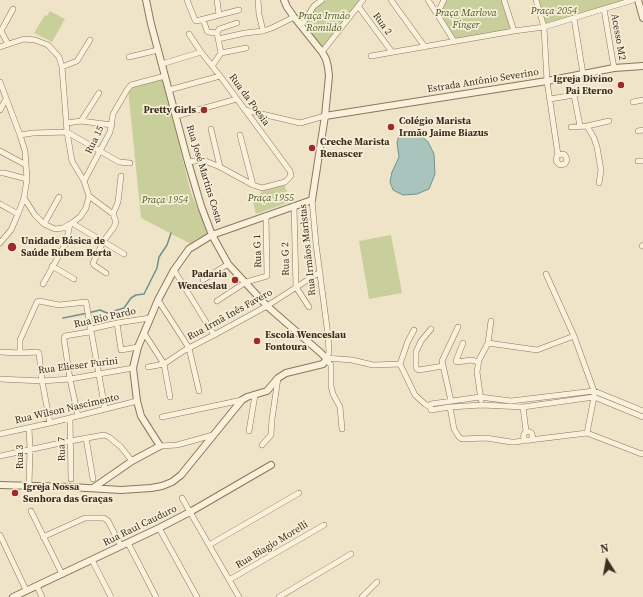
<!DOCTYPE html>
<html>
<head>
<meta charset="utf-8">
<style>
	body { margin:0 }
	#map { position:relative; width:643px; height:597px; overflow:hidden; background:#f0e4c8; font-family:"Source Serif 4",serif }
	canvas { display:block }
	.north { position:absolute; left:587px; top:541px; width:40px; height:40px; -webkit-text-stroke:3px #f7eed8; paint-order:stroke; rotate:349deg; font-size:11px; font-weight:700; line-height:16px; text-align:center; color:#3d2e20 }
	.north::after { content:''; display:block; margin:auto; width:14px; height:18px; background:#3d2e20; clip-path:polygon(50% 0,100% 100%,50% 72%,0 100%) }
</style>
</head>
<body>
<div id="map">
<canvas width="643" height="597"></canvas>
<div class="north">N</div>
</div>
<script>
const ctx = document.querySelector('canvas').getContext('2d');
ctx.lineJoin = 'round';
function fill(path, color) { ctx.fillStyle = color; ctx.fill(path, 'evenodd'); }
const toPath = rows => new Path2D(rows.map(r => 'M' + r).join(''));
function trace(path, color, width, dash) { ctx.strokeStyle = color; ctx.lineWidth = width; ctx.lineCap = dash ? 'butt' : 'round'; ctx.setLineDash(dash || []); ctx.stroke(path); }
function label(font, color, halo, rows, align = 'center') {
  ctx.font = font + ' "Source Serif 4",serif'; ctx.lineWidth = 3.5; ctx.setLineDash([]); ctx.textBaseline = 'middle'; ctx.strokeStyle = halo; ctx.fillStyle = color; for (const [text, x, y, turn = 0] of rows) {
    ctx.save(); ctx.translate(x, y); ctx.rotate((+turn || 0) * Math.PI / 180); ctx.textAlign = isNaN(turn) ? turn : align; if (halo) ctx.strokeText(text, 0, 0); ctx.fillText(text, 0, 0); ctx.restore();
  }
}
const green = toPath([
	[327,0,361,0,322,48,303,26,314,9],
	[447,0,501,0,511,30,456,39,440,14],
	[539,0,627,0,545,25],
	[50,11,65,19,52,42,34,33,45,15,47,16],
	[163,79,191,193,208,234,191,244,141,218,128,89],
	[284,183,290,202,256,214,253,202,263,190],
	[391,235,402,293,369,299,359,241]
]);
const water = toPath([
	[409,131,416,131,428,142,434,154,435,174,429,189,417,194,403,195,393,190,390,182,392,172,399,157,397,143,399,135,404,132,409,131]
]);
const stream = toPath([
	[63,318,88,313,100,310,107,313,124,308,131,298,136,295,144,294,157,268,159,257,167,245,171,233]
]);
const minor = toPath([
	[187,0,195,20,196,21,239,10],
	[217,0,219,15],
	[258,0,259,14,263,31],
	[391,0,425,47],
	[428,0,454,41],
	[504,0,514,31],
	[536,0,544,27,547,81,558,155,557,156,556,161,560,165,565,164,567,160,565,155,563,154,558,155],
	[358,6,392,52],
	[604,9,614,68],
	[437,14,444,0],
	[574,18,583,74],
	[203,19,207,31,208,32,217,33],
	[301,26,314,6,322,0],
	[218,39,245,33,263,31,272,28,294,17],
	[8,44,1,31,13,9],
	[0,47,24,39,35,40,48,45,59,57,62,67,67,132,72,161,84,181,89,196,86,208,80,217,72,223,63,228,55,229,44,224,35,215,24,198],
	[322,52,363,0],
	[221,53,246,48],
	[371,56,514,31,544,27,633,0],
	[129,57,158,50],
	[162,64,201,52],
	[212,66,221,53,217,33,219,29,237,23],
	[62,67,77,61,90,40],
	[0,82,20,135,25,151,27,179,24,198,18,214,11,230,0,243],
	[169,90,220,76],
	[550,99,574,95,580,126],
	[633,102,643,100],
	[0,110,6,99],
	[245,110,300,123,325,116],
	[176,116,237,99],
	[81,121,99,93],
	[67,123,81,121,112,125],
	[587,126,594,138,597,147,601,170,599,183],
	[571,127,587,126,609,121],
	[211,129,220,167],
	[638,131,643,130],
	[20,135,33,133,67,132,119,162,130,163],
	[240,135,253,185],
	[0,151,26,165],
	[638,161,643,161],
	[188,162,203,160,220,167,253,185,262,188,285,182,289,178,291,175,290,171,220,76,201,52,189,34],
	[0,173,4,173,27,179],
	[84,181,110,132,113,114,127,90,131,85,165,76],
	[89,196,113,214,116,222,114,227,103,242,93,263,94,265,106,273],
	[312,200,316,244,328,335,329,353,326,358],
	[0,204,18,214],
	[294,206,296,287,309,307],
	[113,214,118,202,121,176],
	[72,223,124,254],
	[44,224,59,197],
	[642,246,643,245],
	[52,266,74,279],
	[174,270,214,335],
	[546,274,574,336,594,391,594,397,587,433],
	[203,280,228,264],
	[43,284,66,243,70,224],
	[158,300,189,348,199,391],
	[217,301,246,282,267,276,266,216],
	[117,323,121,350,138,347],
	[431,329,421,341,416,352,416,367,417,369,419,370,443,366],
	[144,333,164,364,170,397],
	[463,343,456,361,457,362,471,360,479,362],
	[488,343,537,350,574,336],
	[0,352,20,353,37,352,39,353,42,381,50,423],
	[20,353,20,340,37,302,39,301,59,305,86,302,105,409],
	[326,358,352,360,373,365,400,364,415,395,425,404,430,407],
	[326,360,331,365,331,386,333,394,340,407,342,429],
	[400,364,408,341,414,330],
	[148,367,164,364,185,350,214,335,267,306,320,272],
	[0,379,42,381,70,379,133,368],
	[481,400,477,372,479,360,488,343,491,321],
	[451,401,442,361,458,327],
	[450,407,454,429,459,437,462,439,486,438,511,442,516,442,526,440],
	[523,407,526,431],
	[643,411,594,391,511,401,480,397,431,404,430,405,431,410,450,407,482,405,523,407,594,397,643,417],
	[78,416,70,379,64,339,65,336,89,332,91,329,117,323,150,318],
	[162,417,242,400],
	[70,418,71,479],
	[29,428,30,449,29,486],
	[249,431,255,395],
	'523.5 436a4.5 4.5 0 1 1 9 0a4.5 4.5 0 1 1-9 0Z',
	[0,434,50,423,137,401],
	[86,438,93,479],
	[530,440,587,433,639,453,643,454],
	[262,445,271,435,272,419,278,378],
	[160,446,177,445,213,435],
	[0,456,70,441,104,435,109,437,121,447,132,461],
	[182,498,239,597],
	[31,511,62,574],
	[159,528,197,597],
	[0,535,26,590],
	[43,537,85,518,104,518,108,521,121,546],
	[128,543,156,597],
	[209,545,299,493],
	[92,560,111,597],
	[229,580,324,525],
	[37,586,42,597],
	[279,597,351,554],
	[362,597,377,582]
]);
const tertiary = toPath([
	[638,0,643,18],
	[325,116,547,81,614,68,643,66],
	[0,485,71,487,121,490,151,488,162,486,172,482,181,475,242,400,247,397,267,391,278,378,286,373,319,365,323,364,326,360,326,358,321,353,267,306,228,264,212,235,201,206,188,162,151,24,146,0],
	[93,488,132,461,160,446,141,416,137,401,133,368,138,347,158,300,174,270,189,249,212,235,312,200,325,116,329,76,328,67,326,59,322,52,294,17,287,7,284,0],
	[13,597,159,528,190,512,271,465]
]);
const markers = [
	[621,85,4,"#9e2a2b"],
	[204,110,4,"#9e2a2b"],
	[391,127,4,"#9e2a2b"],
	[312,148,4,"#9e2a2b"],
	[12,247,5,"#9e2a2b"],
	[235,280,4,"#9e2a2b"],
	[257,341,4,"#9e2a2b"],
	[15,493,4,"#9e2a2b"]
];
const parkNames = [
	["Praça 2054",554,11],
	["Praça Marlova",466,13],
	["Finger",466,25],
	["Praça Irmão",324,16],
	["Romildo",324,28],
	["Praça 1955",271,198],
	["Praça 1954",165,200]
];
const streetNames = [
	["Rua 2",382,24,54],
	["Acesso M2",618,37,80],
	["Estrada Antônio Severino",483,81,-9],
	["Rua da Poesia",249,100,54],
	["Rua 15",95,140,-64],
	["Rua José Martins Costa",204,174,73],
	["Rua Irmãos Maristas",308,250,-96],
	["Rua G 1",258,251,-92],
	["Rua G 2",286,259,-91],
	["Rua Irmã Inês Favero",230,315,-29],
	["Rua Rio Pardo",105,318,-13],
	["Rua Elieser Furini",78,366,-7],
	["Rua Wilson Nascimento",67,409,-13],
	["Rua 7",62,449,-91],
	["Rua 3",20,457,-90],
	["Rua Raul Cauduro",140,526,-26],
	["Rua Biagio Morelli",272,545,-31]
];
const poiNames = [
	["Igreja Divino",613,79,"right"],
	["Pai Eterno",613,91,"right"],
	["Pretty Girls",196,110,"right"],
	["Colégio Marista",399,121],
	["Irmão Jaime Biazus",399,133],
	["Creche Marista",320,142],
	["Renascer",320,154],
	["Unidade Básica de",21,241],
	["Saúde Rubem Berta",21,253],
	["Padaria",227,274,"right"],
	["Wenceslau",227,286,"right"],
	["Escola Wenceslau",265,335],
	["Fontoura",265,347],
	["Igreja Nossa",23,487],
	["Senhora das Graças",23,499]
];
fill(green, '#c9cf9b');
fill(water, '#a9c4bc');
trace(water, '#6f938a', 1);
trace(stream, '#6f938a', 1.5);
trace(minor, '#8d765c', 6);
trace(tertiary, '#8d765c', 8);
trace(minor, '#faf1dc', 5);
trace(tertiary, '#faf1dc', 6);
for (const [x, y, r, color] of markers) { const dot = new Path2D(); dot.arc(x, y, r, 0, 2 * Math.PI); ctx.fillStyle = color; ctx.fill(dot); trace(dot, '#f7eed8', 1.5); }
label('italic 10px', '#4d5a26', '#f7eed8', parkNames);
label('10px', '#3d2e20', '#f7eed8', streetNames);
label('bold 10px', '#3d2e20', '#f7eed8', poiNames, 'left');
</script>
</body>
</html>
